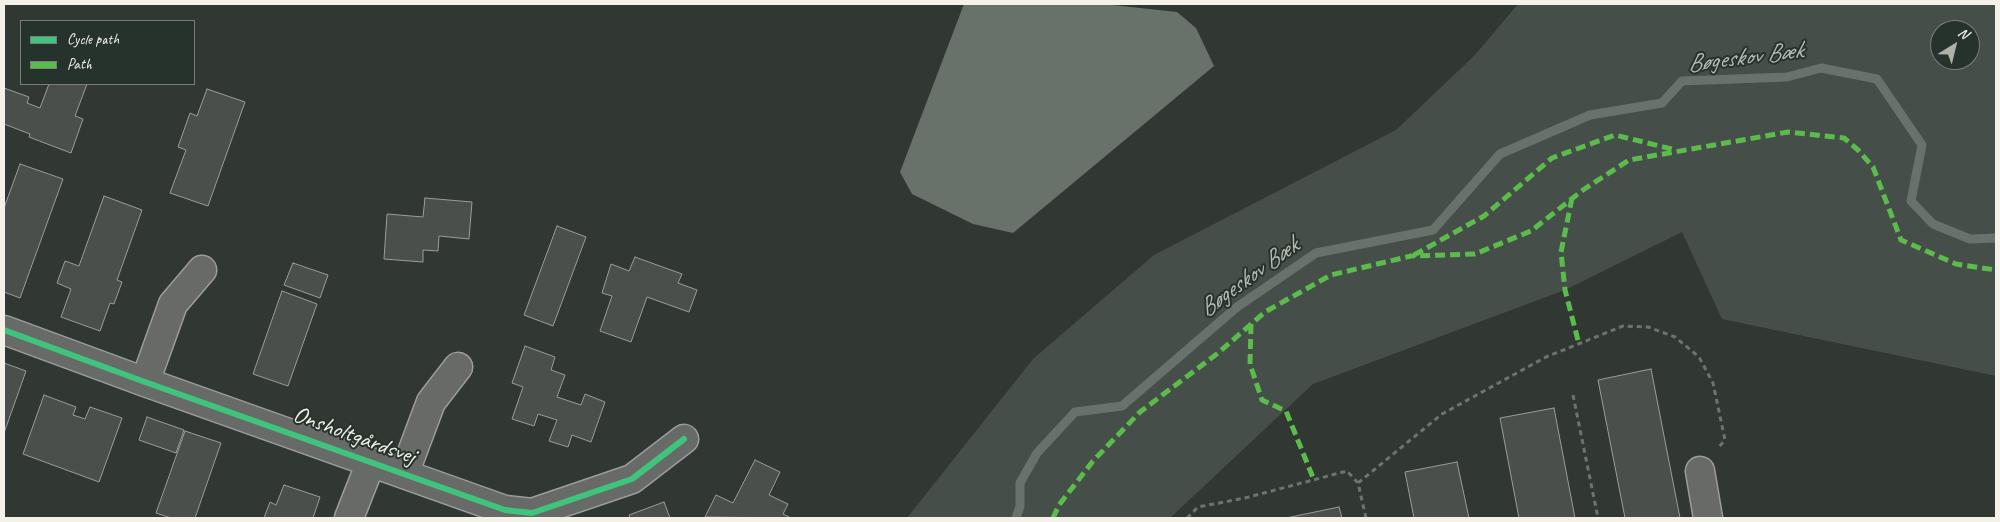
<!DOCTYPE html>
<html>
<head>
<meta charset="utf-8">
<style>
	body { margin:0 }
	#map { position:relative; width:2000px; height:522px; overflow:hidden; background:#313834; font-family:Caveat,sans-serif }
	canvas { display:block }
	.frame { position:absolute; inset:0; border:5px solid #f4f1e8; pointer-events:none }
	.legend { position:absolute; left:20px; top:20px; width:175px; height:65px; box-sizing:border-box; background:#26332d; border:1px solid #787f78; margin:0; padding:6px 9px; list-style:none; font-size:15px; color:#f4f1e8 }
	.legend li { display:flex; align-items:center; gap:10px; height:25px }
	.legend b { width:25px; border:1px solid #787f78 }
	.north { position:absolute; left:1930px; top:20px; width:50px; height:50px; box-sizing:border-box; background:#26332d; border:1px solid #787f78; border-radius:50%; rotate:36deg; font-size:14px; font-weight:700; line-height:20px; text-align:center; color:#f4f1e8 }
	.north::after { content:''; display:block; margin:auto; width:18px; height:22px; background:#b0b0a9; clip-path:polygon(50% 0,100% 100%,50% 72%,0 100%) }
</style>
</head>
<body>
<div id="map">
<canvas width="2000" height="522"></canvas>
<div class="frame"></div>
<ul class="legend">
<li><b style="height:6px;background:#40c37c"></b>Cycle path</li>
<li><b style="height:6px;background:#5cbc4b"></b>Path</li>
</ul>
<div class="north">N</div>
</div>
<script>
const ctx = document.querySelector('canvas').getContext('2d');
ctx.lineJoin = 'round';
function fill(path, color) { ctx.fillStyle = color; ctx.fill(path, 'evenodd'); }
const toPath = rows => new Path2D(rows.map(r => 'M' + r).join(''));
function trace(path, color, width, dash) { ctx.strokeStyle = color; ctx.lineWidth = width; ctx.lineCap = dash ? 'butt' : 'round'; ctx.setLineDash(dash || []); ctx.stroke(path); }
function label(font, color, halo, rows, align = 'center') {
  ctx.font = font + ' Caveat,sans-serif'; ctx.lineWidth = 4; ctx.setLineDash([]); ctx.textBaseline = 'middle'; ctx.strokeStyle = halo; ctx.fillStyle = color; for (const [text, x, y, turn = 0] of rows) {
    ctx.save(); ctx.translate(x, y); ctx.rotate((+turn || 0) * Math.PI / 180); ctx.textAlign = isNaN(turn) ? turn : align; if (halo) ctx.strokeText(text, 0, 0); ctx.fillText(text, 0, 0); ctx.restore();
  }
}
const green = toPath([
	[1518,4,1996,4,1996,376,1722,319,1682,232,1565,290,1313,384,1170,518,907,518,1033,359,1154,255,1396,130,1475,55],
	[1940,30,1970,30,1970,60,1940,60]
]);
const water = toPath([
	[964,4,1103,4,1177,12,1196,28,1214,66,1013,233,973,224,912,194,900,172]
]);
const stream = toPath([
	[1016,518,1020,506,1020,483,1037,453,1075,412,1122,406,1237,307,1316,253,1433,230,1500,154,1590,115,1662,103,1682,81,1787,77,1821,68,1877,79,1922,145,1911,201,1933,224,1970,239,1996,238]
]);
const building = toPath([
	[49,84,87,84,75,116,83,119,71,153,29,137,30,134,4,124,4,88,29,97,27,103,40,108,49,84],
	[207,89,245,102,208,206,170,193,186,150,178,147,190,113,197,116,207,89],
	[20,164,63,179,20,298,4,292,4,208,20,164],
	[104,196,142,210,117,280,122,282,114,304,110,303,100,331,61,317,71,289,57,283,65,261,79,266,104,196],
	[425,198,472,202,469,239,439,236,438,251,423,250,423,262,384,259,387,214,423,217,425,198],
	[557,226,586,237,553,326,524,315,557,226],
	[635,257,682,274,678,283,697,290,689,312,647,297,631,342,600,331,612,296,602,293,611,264,629,271,635,257],
	[293,263,328,275,320,298,284,285,293,263],
	[282,291,317,304,288,386,253,374,282,291],
	[525,346,555,357,551,370,565,375,557,397,581,405,585,394,605,402,591,442,572,435,568,447,549,441,557,420,538,414,534,426,512,419,523,387,512,383,525,346],
	[4,363,26,371,4,433,4,363],
	[1651,369,1680,518,1625,518,1598,380,1651,369],
	[44,395,76,407,73,415,85,419,90,407,122,418,99,482,23,454,44,395],
	[1554,408,1575,518,1519,518,1500,418,1554,408],
	[147,417,184,430,176,453,139,440,147,417],
	[185,431,221,443,195,518,171,518,156,513,185,431],
	[755,460,780,472,769,495,788,504,783,514,791,518,705,517,716,495,733,503,755,460],
	[1457,462,1469,518,1414,518,1405,472,1457,462],
	[284,485,320,497,313,518,264,518,270,502,276,505,284,485],
	[664,502,670,518,630,518,629,515,664,502],
	[1339,507,1342,518,1286,518,1339,507]
]);
const path = toPath([
	[1573,395,1598,518],
	[1187,518,1198,507,1245,498,1347,471,1358,483],
	[1366,518,1358,483,1442,414,1546,357,1623,326,1648,327,1675,337,1699,357,1713,383,1725,440,1717,449]
]);
const minor = toPath([
	[4,330,145,382,505,510,532,513,632,479,684,439],
	[145,382,173,304,202,270],
	[1700,471,1708,518],
	[404,474,431,402,458,367],
	[349,518,371,462]
]);
const quiet = toPath([
	[1572,198,1561,252,1565,290,1579,344],
	[1414,255,1484,216,1552,158,1615,135,1676,150],
	[1251,324,1250,364,1262,400,1286,411,1314,480],
	[1053,518,1059,505,1093,461,1140,412,1218,353,1265,312,1331,275,1411,256,1475,254,1531,231,1583,190,1629,160,1788,132,1844,138,1858,150,1873,167,1901,240,1956,264,1996,270]
]);
const cycleway = toPath([
	[4,330,145,382,505,510,532,513,632,479,684,439]
]);
const streetNames = [
	["Onsholtgårdsvej",354,436,20]
];
const waterNames = [
	["Bøgeskov Bæk",1745,58,-7],
	["Bøgeskov Bæk",1249,278,-36]
];
fill(green, '#454e49');
fill(water, '#69716b');
trace(stream, '#69716b', 9);
fill(building, '#4a4f4c');
trace(building, '#9a9d99', 1);
trace(minor, '#9a9d99', 31);
trace(path, '#6f7370', 3, [5, 4]);
trace(minor, '#676a66', 28);
trace(quiet, '#5cbc4b', 5, [10, 5]);
trace(cycleway, '#40c37c', 6);
label('24px', '#f4f1e8', '#26332d', streetNames);
label('italic 25px', '#b8bab2', '#26332d', waterNames);
</script>
</body>
</html>
